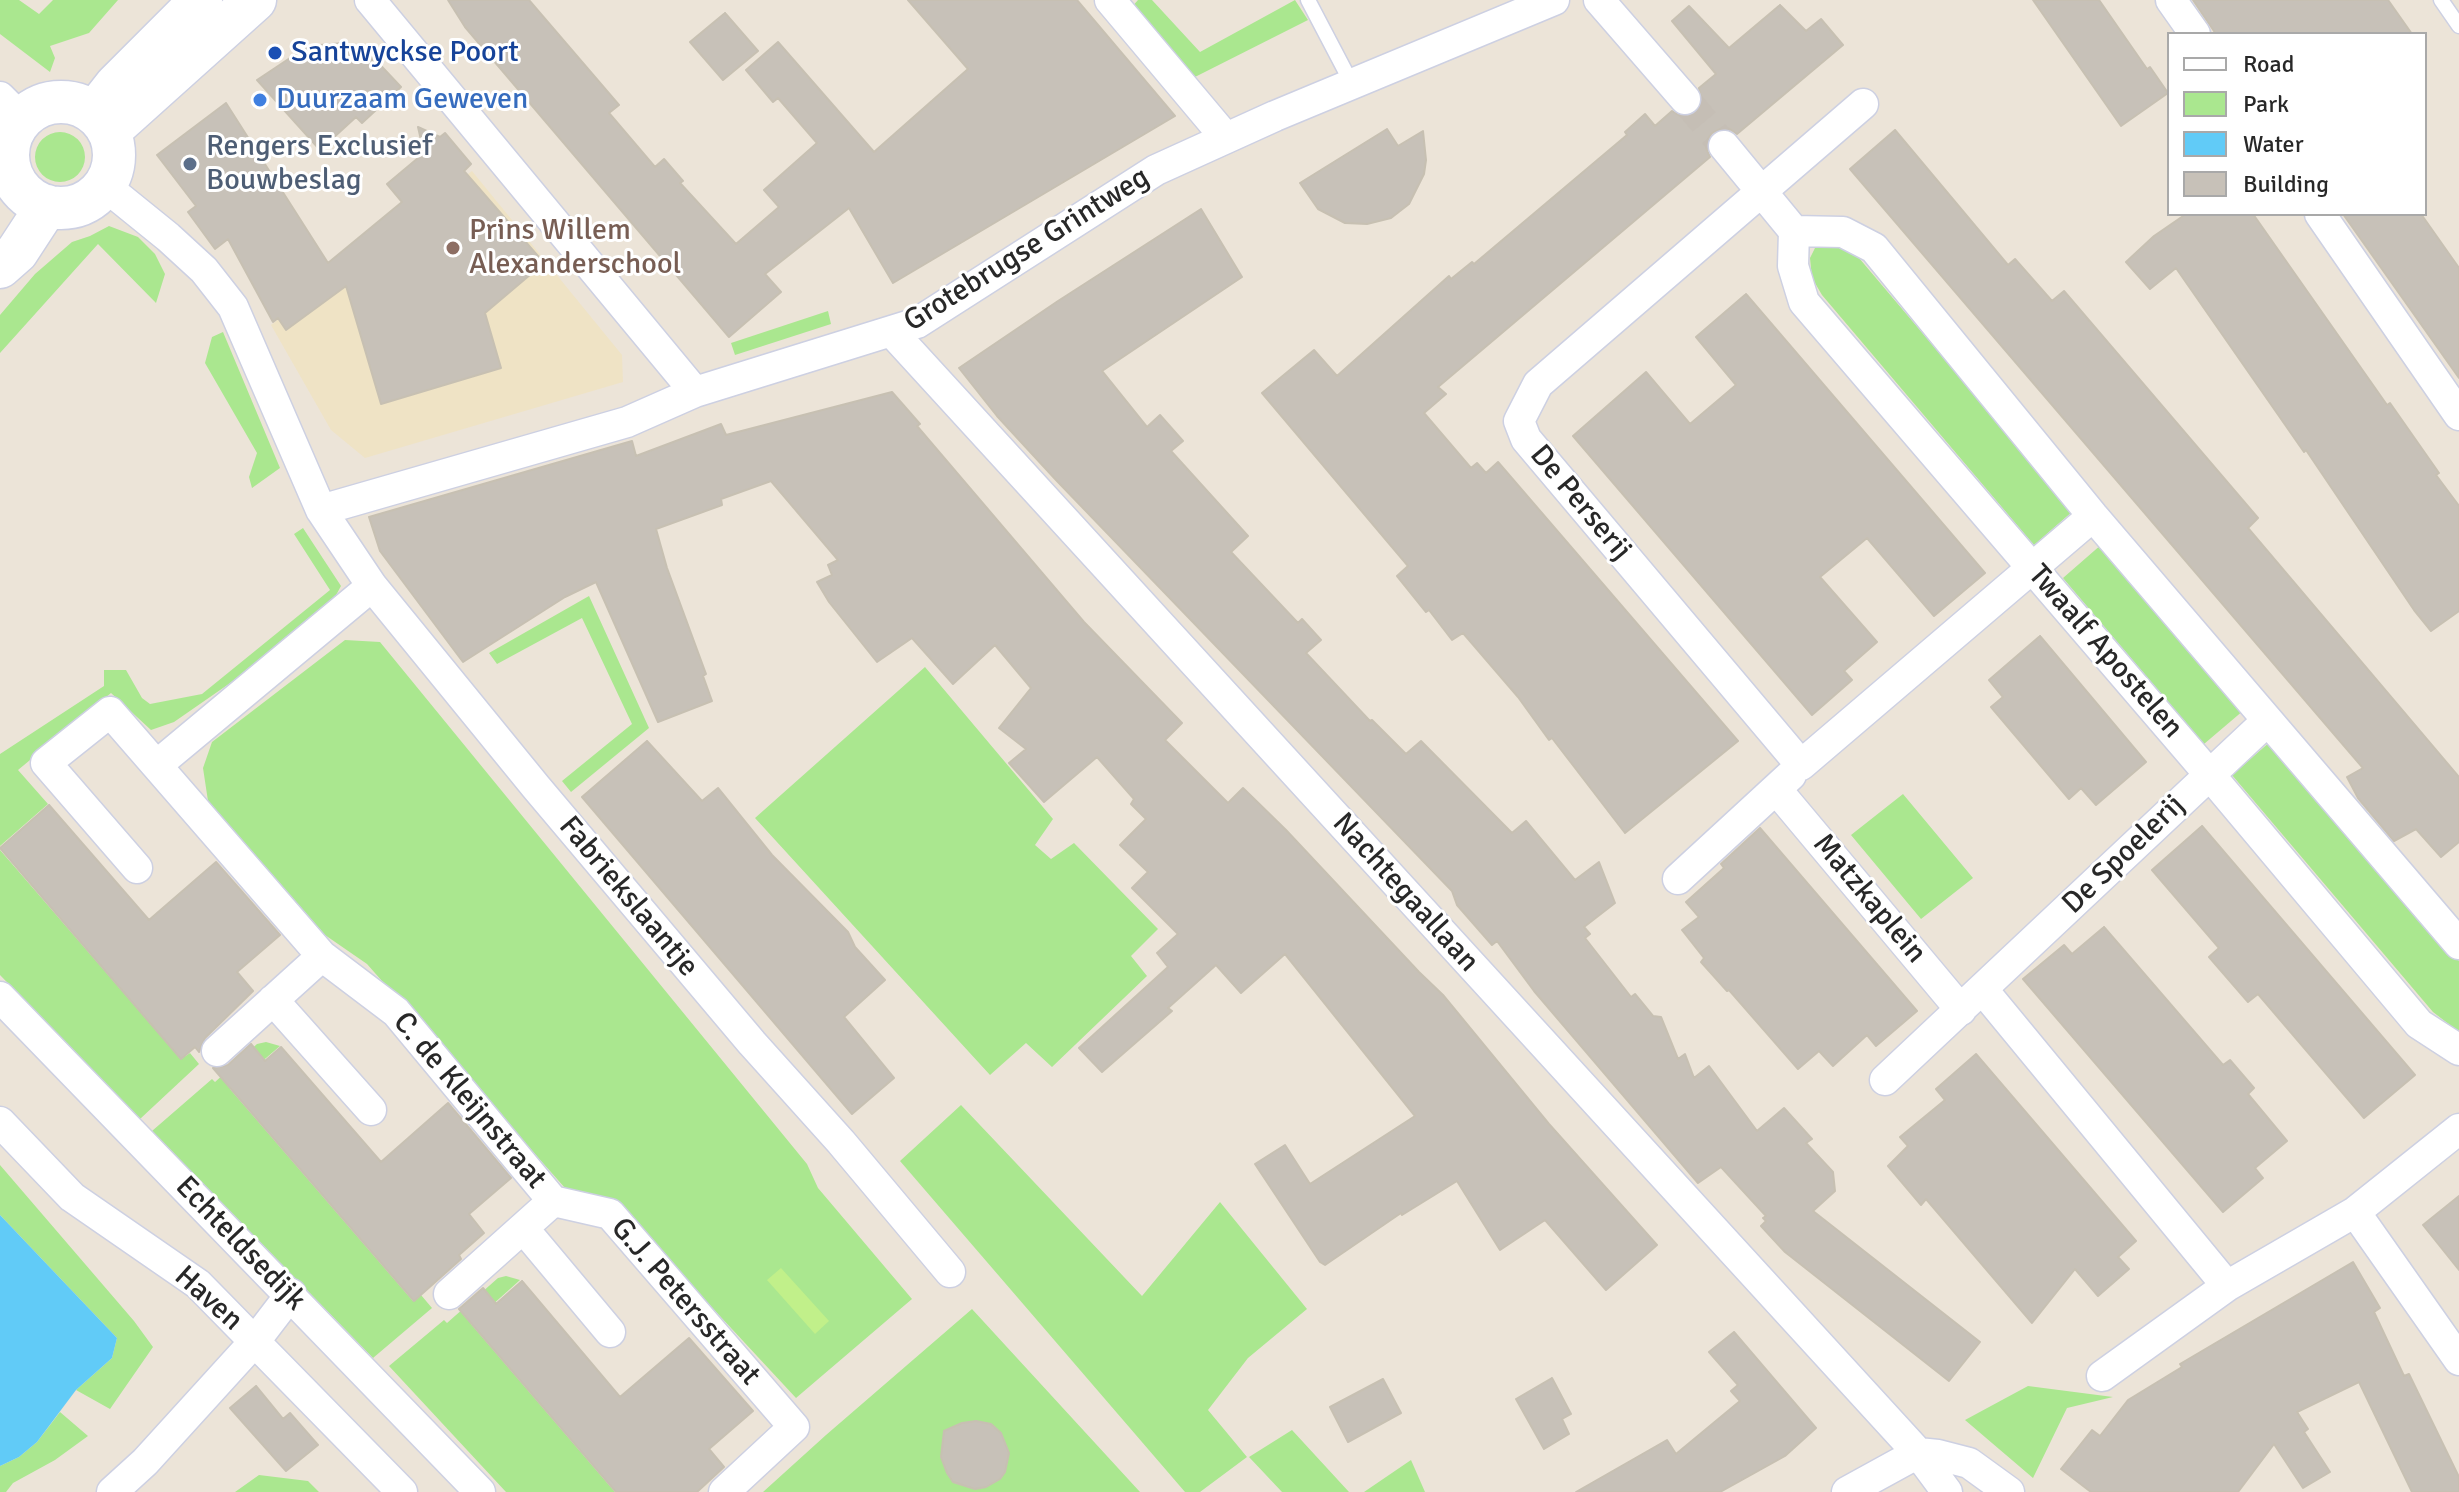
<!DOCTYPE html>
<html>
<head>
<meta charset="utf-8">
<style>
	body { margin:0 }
	#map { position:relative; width:2459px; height:1492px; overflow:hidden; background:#ece4d8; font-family:Signika,sans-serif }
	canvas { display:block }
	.legend { position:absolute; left:2167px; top:32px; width:260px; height:184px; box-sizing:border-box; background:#fff; border:2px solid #a9a9a9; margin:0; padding:10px 14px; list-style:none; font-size:24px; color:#282828 }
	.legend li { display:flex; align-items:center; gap:16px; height:40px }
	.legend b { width:40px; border:2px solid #a9a9a9 }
</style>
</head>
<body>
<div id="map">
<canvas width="2459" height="1492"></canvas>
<ul class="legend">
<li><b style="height:10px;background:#fff"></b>Road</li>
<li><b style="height:22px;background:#aae78f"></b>Park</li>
<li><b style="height:22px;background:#61cbf7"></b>Water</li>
<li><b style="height:22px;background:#c7c1b8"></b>Building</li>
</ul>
</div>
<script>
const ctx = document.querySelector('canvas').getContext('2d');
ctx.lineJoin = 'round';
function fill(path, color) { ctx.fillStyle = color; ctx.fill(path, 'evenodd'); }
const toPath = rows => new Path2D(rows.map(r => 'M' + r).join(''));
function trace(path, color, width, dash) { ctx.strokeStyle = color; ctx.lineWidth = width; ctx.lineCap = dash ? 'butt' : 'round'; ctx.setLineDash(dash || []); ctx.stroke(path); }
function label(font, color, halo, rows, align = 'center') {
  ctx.font = font + ' Signika,sans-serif'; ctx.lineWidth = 6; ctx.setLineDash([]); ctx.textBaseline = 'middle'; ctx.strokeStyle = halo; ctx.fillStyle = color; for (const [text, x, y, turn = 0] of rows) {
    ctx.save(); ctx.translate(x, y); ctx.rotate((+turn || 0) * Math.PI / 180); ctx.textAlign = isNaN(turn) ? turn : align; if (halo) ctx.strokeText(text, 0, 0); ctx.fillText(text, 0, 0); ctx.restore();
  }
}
const education = toPath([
	[472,171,622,355,623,382,365,458,331,430,271,325]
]);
const green = toPath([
	[0,0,19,0,39,14,53,0,118,0,89,33,50,46,55,58,50,72,0,34],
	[1138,0,1152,0,1200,52,1295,0,1308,20,1191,79,1130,9],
	'35 157a25 25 0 1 1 50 0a25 25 0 1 1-50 0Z',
	[109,226,138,237,155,254,165,274,156,303,98,244,0,353,0,315,35,274,72,242,90,236],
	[1826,245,1847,250,1859,258,2073,511,2034,545,1822,295,1812,278,1810,258,1815,248],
	[828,311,831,324,735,355,731,343],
	[223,332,280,468,252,488,249,477,257,453,205,363,212,337],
	[303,528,341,586,335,597,285,645,174,722,151,730,111,693,18,770,48,804,0,846,0,754,104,686,104,670,126,670,142,698,150,704,202,694,330,590,294,534],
	[2102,544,2244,710,2204,744,2063,578],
	[589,596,649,728,571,792,562,781,632,724,582,618,497,664,489,653],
	[345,640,380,642,807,1164,818,1188,912,1299,796,1398,614,1202,565,1188,367,964,325,935,208,801,203,768,212,742],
	[925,667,1053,819,1035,845,1051,859,1074,843,1158,929,1131,956,1147,976,1052,1067,1026,1043,990,1075,755,818],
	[2271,741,2459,961,2459,1032,2433,1012,2232,775],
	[1903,794,1973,878,1921,919,1851,835],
	[0,850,181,1059,190,1053,199,1064,140,1119,0,975],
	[266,1042,280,1046,230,1089,413,1301,421,1295,432,1308,373,1358,152,1131,212,1079,215,1082,257,1044],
	[961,1105,1142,1296,1220,1202,1307,1309,1248,1358,1208,1410,1247,1457,1200,1492,1185,1492,900,1161],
	[0,1165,134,1321,153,1347,110,1409,76,1390,112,1358,117,1338,0,1215],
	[506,1276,520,1280,471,1324,615,1492,506,1492,389,1366,444,1320,447,1323,498,1278],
	[972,1309,1140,1492,763,1492,826,1435],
	[2028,1386,2113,1397,2067,1408,2033,1478,1965,1420],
	[60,1412,88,1436,55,1460,13,1483,6,1492,0,1492,0,1466,19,1457,37,1442],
	[1292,1430,1349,1492,1282,1492,1249,1457],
	[1411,1460,1425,1492,1364,1492],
	[259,1475,308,1481,319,1492,235,1492]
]);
const pitch = toPath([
	[781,1268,829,1321,815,1334,767,1280]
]);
const water = toPath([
	[0,1215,117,1338,112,1358,76,1390,37,1442,19,1457,0,1466]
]);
const building = toPath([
	[448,0,529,0,619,105,609,113,655,167,664,159,683,181,680,183,736,244,779,207,764,190,817,143,778,98,773,102,746,70,778,42,874,152,968,69,908,0,1077,0,1175,116,893,283,849,208,765,274,781,292,729,337,465,27,448,0],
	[2033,0,2099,0,2147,69,2150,67,2168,93,2121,126,2033,0],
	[2193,0,2388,0,2412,34,2216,34,2193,0],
	[1780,5,1806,31,1821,19,1843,45,1737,134,1730,129,1722,128,1712,133,1707,140,1706,148,1710,157,1438,387,1446,394,1424,413,1471,468,1477,463,1486,473,1498,462,1738,741,1625,833,1552,738,1549,740,1518,697,1463,633,1452,640,1429,610,1426,612,1397,576,1408,566,1262,393,1314,350,1337,376,1449,276,1451,279,1472,262,1474,264,1627,135,1625,132,1645,114,1655,126,1672,111,1680,116,1688,117,1697,112,1702,104,1699,88,1716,74,1672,21,1689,6,1729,48,1780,5],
	[725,13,758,51,723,80,690,42,725,13],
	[344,43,368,52,401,87,362,123,356,117,320,150,257,80,308,46,344,43],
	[226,103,328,263,402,202,387,184,424,153,418,127,440,137,445,133,471,164,464,171,544,263,485,313,501,368,381,404,346,286,286,330,278,318,273,322,228,239,215,249,188,212,196,206,157,155,226,103],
	[1387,129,1398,146,1423,131,1426,160,1424,174,1409,204,1391,218,1367,224,1345,223,1318,209,1300,183,1387,129],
	[1895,130,2008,265,2015,259,2052,301,2064,291,2258,518,2248,528,2459,777,2459,842,2441,857,2416,829,2394,841,2358,798,2347,777,2363,768,1850,169,1895,130],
	[1201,209,1242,277,1102,371,1147,427,1160,415,1183,441,1171,451,1248,536,1231,552,1298,623,1302,619,1321,640,1306,653,1370,721,1372,720,1406,754,1421,741,1512,833,1526,821,1575,880,1599,862,1615,903,1584,927,1590,934,1585,938,1631,997,1635,994,1653,1016,1661,1017,1678,1059,1685,1054,1694,1078,1709,1066,1757,1131,1784,1108,1812,1139,1806,1143,1833,1172,1835,1191,1813,1211,1980,1342,1949,1381,1785,1252,1761,1226,1766,1221,1763,1218,1766,1216,1721,1167,1698,1183,1534,991,1497,941,1492,945,1457,905,1452,891,1056,480,997,416,959,368,1058,301,1201,209],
	[2186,214,2253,214,2387,405,2390,403,2439,473,2436,475,2459,506,2459,611,2431,631,2414,610,2306,450,2304,452,2176,268,2150,289,2126,262,2154,236,2186,214],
	[2343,214,2421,214,2452,258,2459,268,2459,378,2343,214],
	[1746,294,1985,573,1934,616,1867,538,1820,577,1877,642,1844,671,1852,680,1812,715,1573,436,1646,372,1690,424,1736,385,1696,337,1746,294],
	[892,392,920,424,917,426,1084,622,1182,723,1165,740,1228,803,1243,788,1286,830,1419,972,1443,995,1549,1124,1657,1245,1606,1290,1545,1220,1500,1250,1457,1181,1402,1215,1401,1213,1325,1265,1320,1262,1255,1164,1285,1145,1310,1184,1415,1116,1285,954,1241,993,1216,965,1168,1008,1172,1011,1102,1072,1079,1048,1168,967,1157,953,1178,934,1132,888,1148,872,1120,845,1146,819,1131,804,1134,799,1097,757,1044,802,1009,763,1026,749,999,728,1031,688,995,645,953,684,912,638,877,662,829,602,817,582,832,575,828,565,838,560,771,481,721,499,722,505,656,529,667,568,706,674,703,676,712,701,658,722,596,582,565,597,463,662,380,551,369,517,632,441,636,456,721,424,726,435,892,392],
	[2040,636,2146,762,2096,805,2081,788,2069,799,1991,707,2003,697,1989,680,2040,636],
	[647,741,702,801,718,788,772,855,848,932,855,947,885,980,844,1017,894,1078,852,1114,582,797,647,741],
	[49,805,149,920,216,862,280,935,237,972,253,991,205,1038,199,1052,195,1047,181,1059,0,848,49,805],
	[2202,826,2415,1075,2364,1118,2258,994,2248,1002,2209,957,2219,948,2152,870,2202,826],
	[1760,828,1917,1011,1876,1046,1867,1035,1833,1066,1819,1051,1798,1069,1729,990,1727,991,1701,962,1704,958,1682,930,1699,917,1686,902,1724,868,1721,864,1760,828],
	[2104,927,2223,1065,2230,1060,2254,1088,2248,1094,2287,1141,2255,1168,2263,1178,2223,1212,2023,979,2064,945,2072,954,2104,927],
	[251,1044,265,1061,281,1047,381,1162,448,1103,511,1178,469,1214,484,1233,459,1255,461,1259,414,1301,213,1068,228,1065,251,1044],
	[1976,1054,2136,1241,2118,1257,2129,1269,2098,1296,2075,1269,2032,1323,1926,1199,1921,1205,1888,1166,1908,1146,1900,1137,1945,1100,1936,1089,1976,1054],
	[2459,1196,2459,1270,2423,1225,2459,1196],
	[2353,1262,2380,1308,2374,1312,2404,1376,2409,1374,2459,1477,2459,1492,2412,1492,2359,1382,2297,1412,2308,1429,2304,1432,2330,1472,2303,1488,2274,1444,2238,1492,2091,1492,2061,1469,2092,1430,2100,1436,2128,1400,2182,1367,2180,1364,2353,1262],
	[522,1281,620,1397,689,1338,753,1411,709,1449,724,1467,697,1492,616,1492,459,1309,483,1288,496,1304,522,1281],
	[1734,1332,1816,1428,1785,1456,1720,1492,1576,1492,1667,1440,1676,1454,1740,1401,1731,1391,1738,1385,1709,1352,1734,1332],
	[1552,1378,1571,1414,1562,1419,1569,1434,1544,1449,1516,1399,1552,1378],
	[1383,1379,1401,1413,1348,1442,1330,1407,1383,1379],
	[256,1386,283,1419,290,1413,318,1445,286,1471,230,1408,256,1386],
	[976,1421,991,1424,1001,1433,1009,1453,1005,1472,1000,1479,986,1487,975,1489,953,1482,947,1473,941,1457,944,1431,962,1423,976,1421]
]);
const streetTunnel = toPath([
	[1685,99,1724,146]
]);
const lane = toPath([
	[1308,0,1352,84],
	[2441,0,2459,26]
]);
const street = toPath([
	[370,0,695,392,917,323,1156,170,1275,116,1554,0],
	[1110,0,1226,138],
	[1599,0,1685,99],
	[2171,0,2195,34],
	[0,97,22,119],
	[1863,104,1538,384,1519,421,1526,439,1801,765,2093,516],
	[1724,146,1794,231,1793,266,1804,302,2209,774,2419,1024,2459,1050],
	[105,186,168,237,204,270,233,307,321,510,372,586,536,787,752,1043,841,1142,950,1272],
	[2320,214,2459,415],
	[1794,231,1843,232,1874,248,2093,516,2459,944],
	[892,332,1918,1453,1947,1492],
	[321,510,627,422,695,392],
	[157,765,372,586],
	[1776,789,1961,1010],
	[137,868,46,763,110,712,322,956],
	[1678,879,1791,775],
	[1983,990,2227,1286],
	[0,997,480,1492],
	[273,1000,371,1110],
	[217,1051,322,956,396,1012,553,1201],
	[1885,1080,2267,721],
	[0,1122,72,1197,198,1284,402,1492],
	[2355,1212,2459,1360],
	[523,1228,610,1332],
	[449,1294,553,1201,610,1214,794,1427,724,1492],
	[2102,1376,2227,1286,2355,1212,2459,1129],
	[1918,1453,1938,1455,1969,1463,2009,1492],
	[112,1492,145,1462,255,1341,291,1294],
	[1847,1492,1918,1453]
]);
const secondary = toPath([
	'8 155a53 53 0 1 1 106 0a53 53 0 1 1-106 0Z',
	[94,113,116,85,201,0],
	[109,131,255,0],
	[0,267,17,252,47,206]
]);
const markers = [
	[275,53,8,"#1a4fb4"],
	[260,100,8,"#3f7fe0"],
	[190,164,8,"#5c6f8a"],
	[453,248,8,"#8d6e63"]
];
const transitNames = [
	["Santwyckse Poort",291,53]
];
const shopNames = [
	["Duurzaam Geweven",276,100]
];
const serviceNames = [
	["Rengers Exclusief",206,147],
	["Bouwbeslag",206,181]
];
const educationNames = [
	["Prins Willem",469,231],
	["Alexanderschool",469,265]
];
const streetNames = [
	["Grotebrugse Grintweg",1027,250,-32],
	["De Perserij",1580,503,50],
	["Twaalf Apostelen",2105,652,49],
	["De Spoelerij",2124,855,-44],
	["Nachtegaallaan",1405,893,48],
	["Fabriekslaantje",628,897,50],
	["Matzkaplein",1869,899,50],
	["C. de Kleijnstraat",469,1101,50],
	["Echteldsedijk",240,1244,46],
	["Haven",208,1299,42],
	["G.J. Petersstraat",685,1302,49]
];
fill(education, '#efe3c5');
fill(green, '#aae78f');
fill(pitch, '#c1f08a');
fill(water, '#61cbf7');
fill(building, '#c7c1b8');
trace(building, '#c7c0b2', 2);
trace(streetTunnel, '#c5beb5', 30, [30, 15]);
trace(lane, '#cdd0e2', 17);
trace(street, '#cdd0e2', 33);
trace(secondary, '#cdd0e2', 45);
trace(lane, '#fff', 14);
trace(street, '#fff', 30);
trace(secondary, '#fff', 42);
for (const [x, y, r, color] of markers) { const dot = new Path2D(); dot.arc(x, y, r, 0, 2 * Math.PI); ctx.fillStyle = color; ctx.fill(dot); trace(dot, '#fff', 3); }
label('30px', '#164399', '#fff', transitNames, 'left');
label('30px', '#366cbe', '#fff', shopNames, 'left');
label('30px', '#4e5e75', '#fff', serviceNames, 'left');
label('30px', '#785e54', '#fff', educationNames, 'left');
label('30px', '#282828', '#fff', streetNames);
</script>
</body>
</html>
